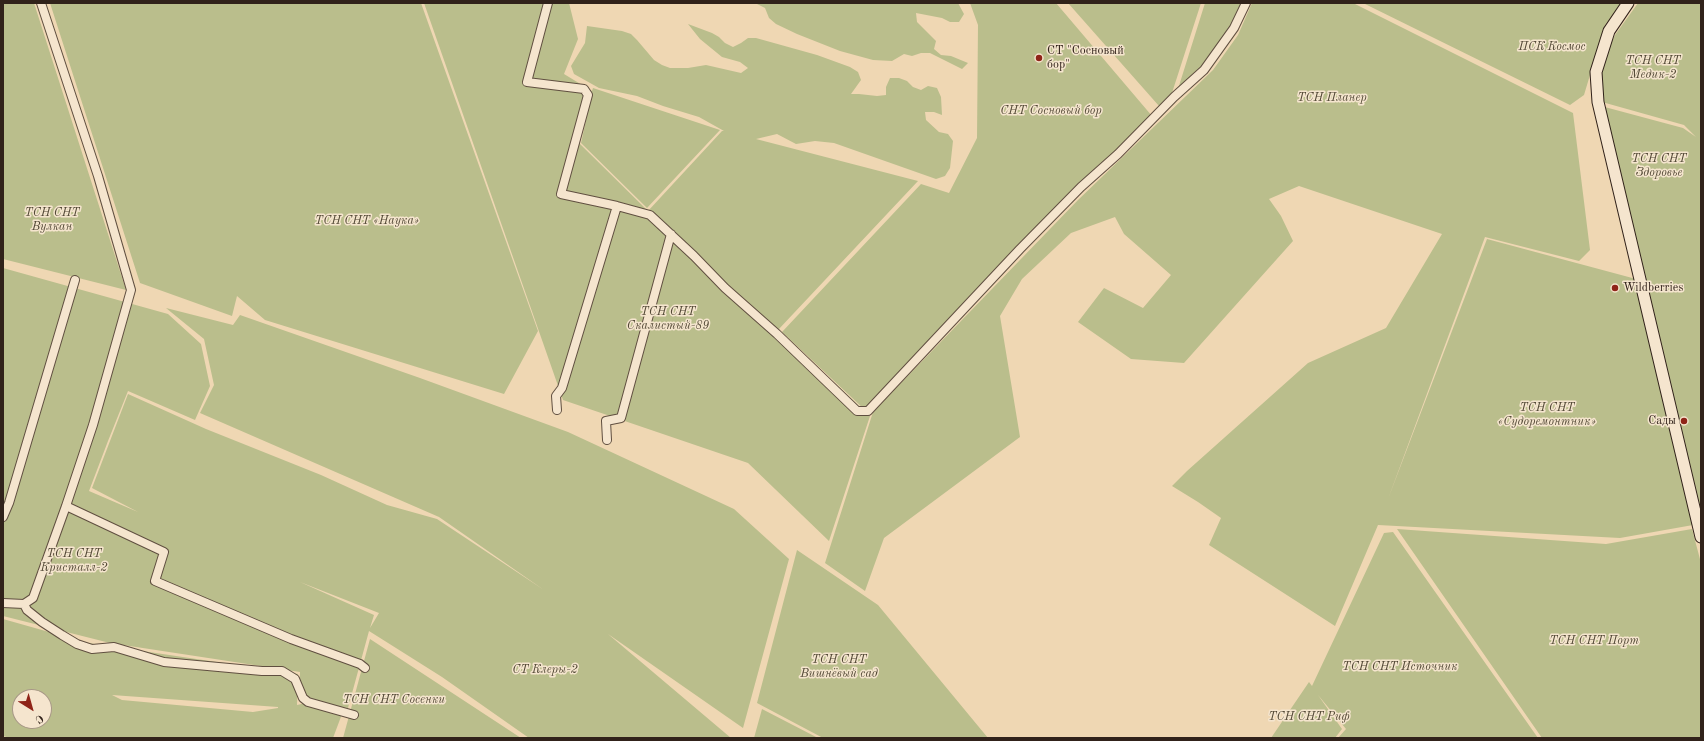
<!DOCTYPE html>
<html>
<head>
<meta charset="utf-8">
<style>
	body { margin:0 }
	#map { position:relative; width:1704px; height:741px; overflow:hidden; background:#efd7b3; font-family:"Old Standard TT",serif }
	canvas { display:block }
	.frame { position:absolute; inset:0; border:4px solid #31221a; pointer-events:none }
	.north { position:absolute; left:12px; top:689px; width:40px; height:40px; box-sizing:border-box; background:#f5e5ce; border:1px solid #a79786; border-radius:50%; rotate:143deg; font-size:11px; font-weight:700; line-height:16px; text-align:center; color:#31221a }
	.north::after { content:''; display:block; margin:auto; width:14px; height:18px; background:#8f2418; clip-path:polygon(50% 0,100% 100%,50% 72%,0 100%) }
</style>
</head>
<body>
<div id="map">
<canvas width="1704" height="741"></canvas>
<div class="frame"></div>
<div class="north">С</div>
</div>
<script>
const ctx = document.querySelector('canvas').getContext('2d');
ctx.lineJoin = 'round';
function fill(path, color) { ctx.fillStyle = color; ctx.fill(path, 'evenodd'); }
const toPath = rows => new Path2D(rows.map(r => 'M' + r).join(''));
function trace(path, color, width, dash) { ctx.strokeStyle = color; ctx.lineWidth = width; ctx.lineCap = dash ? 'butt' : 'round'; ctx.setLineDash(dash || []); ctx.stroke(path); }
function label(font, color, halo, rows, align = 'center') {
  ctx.font = font + ' "Old Standard TT",serif'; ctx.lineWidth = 3; ctx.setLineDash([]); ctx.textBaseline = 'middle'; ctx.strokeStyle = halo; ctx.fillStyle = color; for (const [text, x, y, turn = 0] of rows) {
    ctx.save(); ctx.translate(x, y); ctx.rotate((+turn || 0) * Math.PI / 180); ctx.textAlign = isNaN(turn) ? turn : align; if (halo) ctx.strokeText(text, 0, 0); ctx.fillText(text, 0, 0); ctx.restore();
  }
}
const green = toPath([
	[3,3,34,3,126,290,3,259],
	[50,3,421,3,538,331,504,394,265,320,237,296,232,316,140,283],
	[424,3,569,3,578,39,564,74,592,91,593,88,720,130,647,208,581,143,592,93,579,143,648,211,722,131,724,131,699,117,663,106,637,96,599,88,574,74,571,66,585,43,587,26,622,31,631,34,637,40,654,60,662,65,670,68,688,68,706,65,741,73,748,68,740,62,722,57,700,39,688,24,712,33,719,37,725,43,733,47,741,43,748,38,756,38,817,55,850,67,858,72,861,80,851,94,859,94,877,96,886,95,886,87,890,78,899,78,907,81,913,87,921,90,928,86,937,88,941,97,942,115,934,112,925,112,926,120,939,132,948,134,953,141,950,168,945,176,936,179,834,143,815,141,796,144,777,134,756,139,918,181,778,330,870,416,829,541,748,463,563,400],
	[749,3,958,3,964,14,959,22,950,22,942,18,916,13,917,22,936,41,934,49,941,55,951,56,968,63,962,69,930,53,921,53,912,56,904,54,892,61,873,60,840,51,797,34,776,24,769,18,765,8,757,4],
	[970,3,1056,3,1152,116,1004,262,938,331,865,410,782,332,921,184,949,193,977,138,978,25],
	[1068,3,1201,3,1171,96,1159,106],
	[1205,3,1242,3,1231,27,1210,57,1181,88,1178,89],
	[1252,3,1353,3,1573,113,1590,250,1579,261,1485,237,1388,499,1487,239,1636,279,1693,525,1620,538,1378,525,1335,626,1209,545,1221,518,1198,502,1172,486,1187,471,1308,363,1386,328,1442,234,1299,186,1269,199,1281,216,1293,241,1184,363,1131,359,1078,322,1104,288,1143,308,1171,275,1124,234,1115,217,1071,233,1022,279,1000,316,1020,437,884,538,865,591,825,563,873,412,1078,200,1213,70,1238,35],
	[1363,3,1621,3,1605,25,1584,95,1570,105],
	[1638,3,1701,3,1701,519,1683,436,1601,106,1683,128,1696,137,1684,125,1602,102,1599,68,1615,35],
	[3,268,168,314,201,344,210,386,195,420,128,391,108,441,89,491,138,512,92,488,128,394,206,429,321,475,387,505,437,519,544,590,439,517,200,413,214,385,204,339,166,308,233,325,240,315,420,378,568,432,734,509,789,559,743,728,608,634,731,738,529,738,442,677,369,631,348,708,299,701,300,672,110,643,3,616],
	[300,582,379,613,370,628,374,615],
	[1397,529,1606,544,1692,529,1701,563,1701,738,1542,738],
	[1393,532,1538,738,1338,738,1346,729,1318,695,1342,729,1335,738,1271,738,1309,682,1312,686,1384,533],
	[797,550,878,605,988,738,823,738,757,703],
	[3,619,88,643,298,674,297,705,306,703,342,714,333,738,10,738,3,736],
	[112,695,278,707,278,708,253,712,122,700],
	[20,697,44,697,44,721,20,721],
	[370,639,521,738,343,738],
	[762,709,818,738,754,738]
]);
const minor = toPath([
	[548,3,527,82,584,89,588,95,561,194,617,206,650,215,694,256,725,288,777,334,857,411,868,411,1020,249,1081,187,1118,154,1174,97,1204,70,1234,28,1246,3],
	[557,410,556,396,562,388,617,206],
	[607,440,606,421,621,418,671,234],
	[66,506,164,552,155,581,291,639,360,664,365,668],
	[3,517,9,503,75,280],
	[3,603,24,604,33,598,66,506,93,425,131,290,98,176,41,3],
	[24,604,27,610,42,622,62,635,77,644,92,649,114,647,164,662,262,671,282,671,295,679,303,698,308,702,354,715]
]);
const secondary = toPath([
	[1628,3,1609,31,1596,72,1598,102,1701,537]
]);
const markers = [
	[1039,58,4,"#8f2418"],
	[1615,288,4,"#8f2418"],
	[1684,421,4,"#8f2418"]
];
const parkNames = [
	["ПСК Космос",1552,47],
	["ТСН СНТ",1653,61],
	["Медик-2",1653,75],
	["ТСН Планер",1332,98],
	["СНТ Сосновый бор",1051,111],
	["ТСН СНТ",1659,159],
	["Здоровье",1659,173],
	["ТСН СНТ",52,213],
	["Вулкан",52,227],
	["ТСН СНТ «Наука»",367,221],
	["ТСН СНТ",668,312],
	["Скалистый-89",668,326],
	["ТСН СНТ",1547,408],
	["«Судоремонтник»",1547,422],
	["ТСН СНТ",74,554],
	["Кристалл-2",74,568],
	["ТСН СНТ Порт",1594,641],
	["ТСН СНТ",839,660],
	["Вишнёвый сад",839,674],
	["ТСН СНТ Источник",1400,667],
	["СТ Клеры-2",545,670],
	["ТСН СНТ Сосенки",394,700],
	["ТСН СНТ Риф",1309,717]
];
const poiNames = [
	["СТ \"Сосновый",1047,51],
	["бор\"",1047,65],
	["Wildberries",1623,288],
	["Сады",1676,421,"right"]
];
fill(green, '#babe8c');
trace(minor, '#604f40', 10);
trace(secondary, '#31221a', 13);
trace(minor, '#f5e5ce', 8);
trace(secondary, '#f5e5ce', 11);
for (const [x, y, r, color] of markers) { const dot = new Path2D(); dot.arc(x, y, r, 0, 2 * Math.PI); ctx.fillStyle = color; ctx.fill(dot); trace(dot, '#f5e5ce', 1.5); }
label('italic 12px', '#534936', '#f5e5ce', parkNames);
label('12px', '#31221a', '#f5e5ce', poiNames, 'left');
</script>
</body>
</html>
